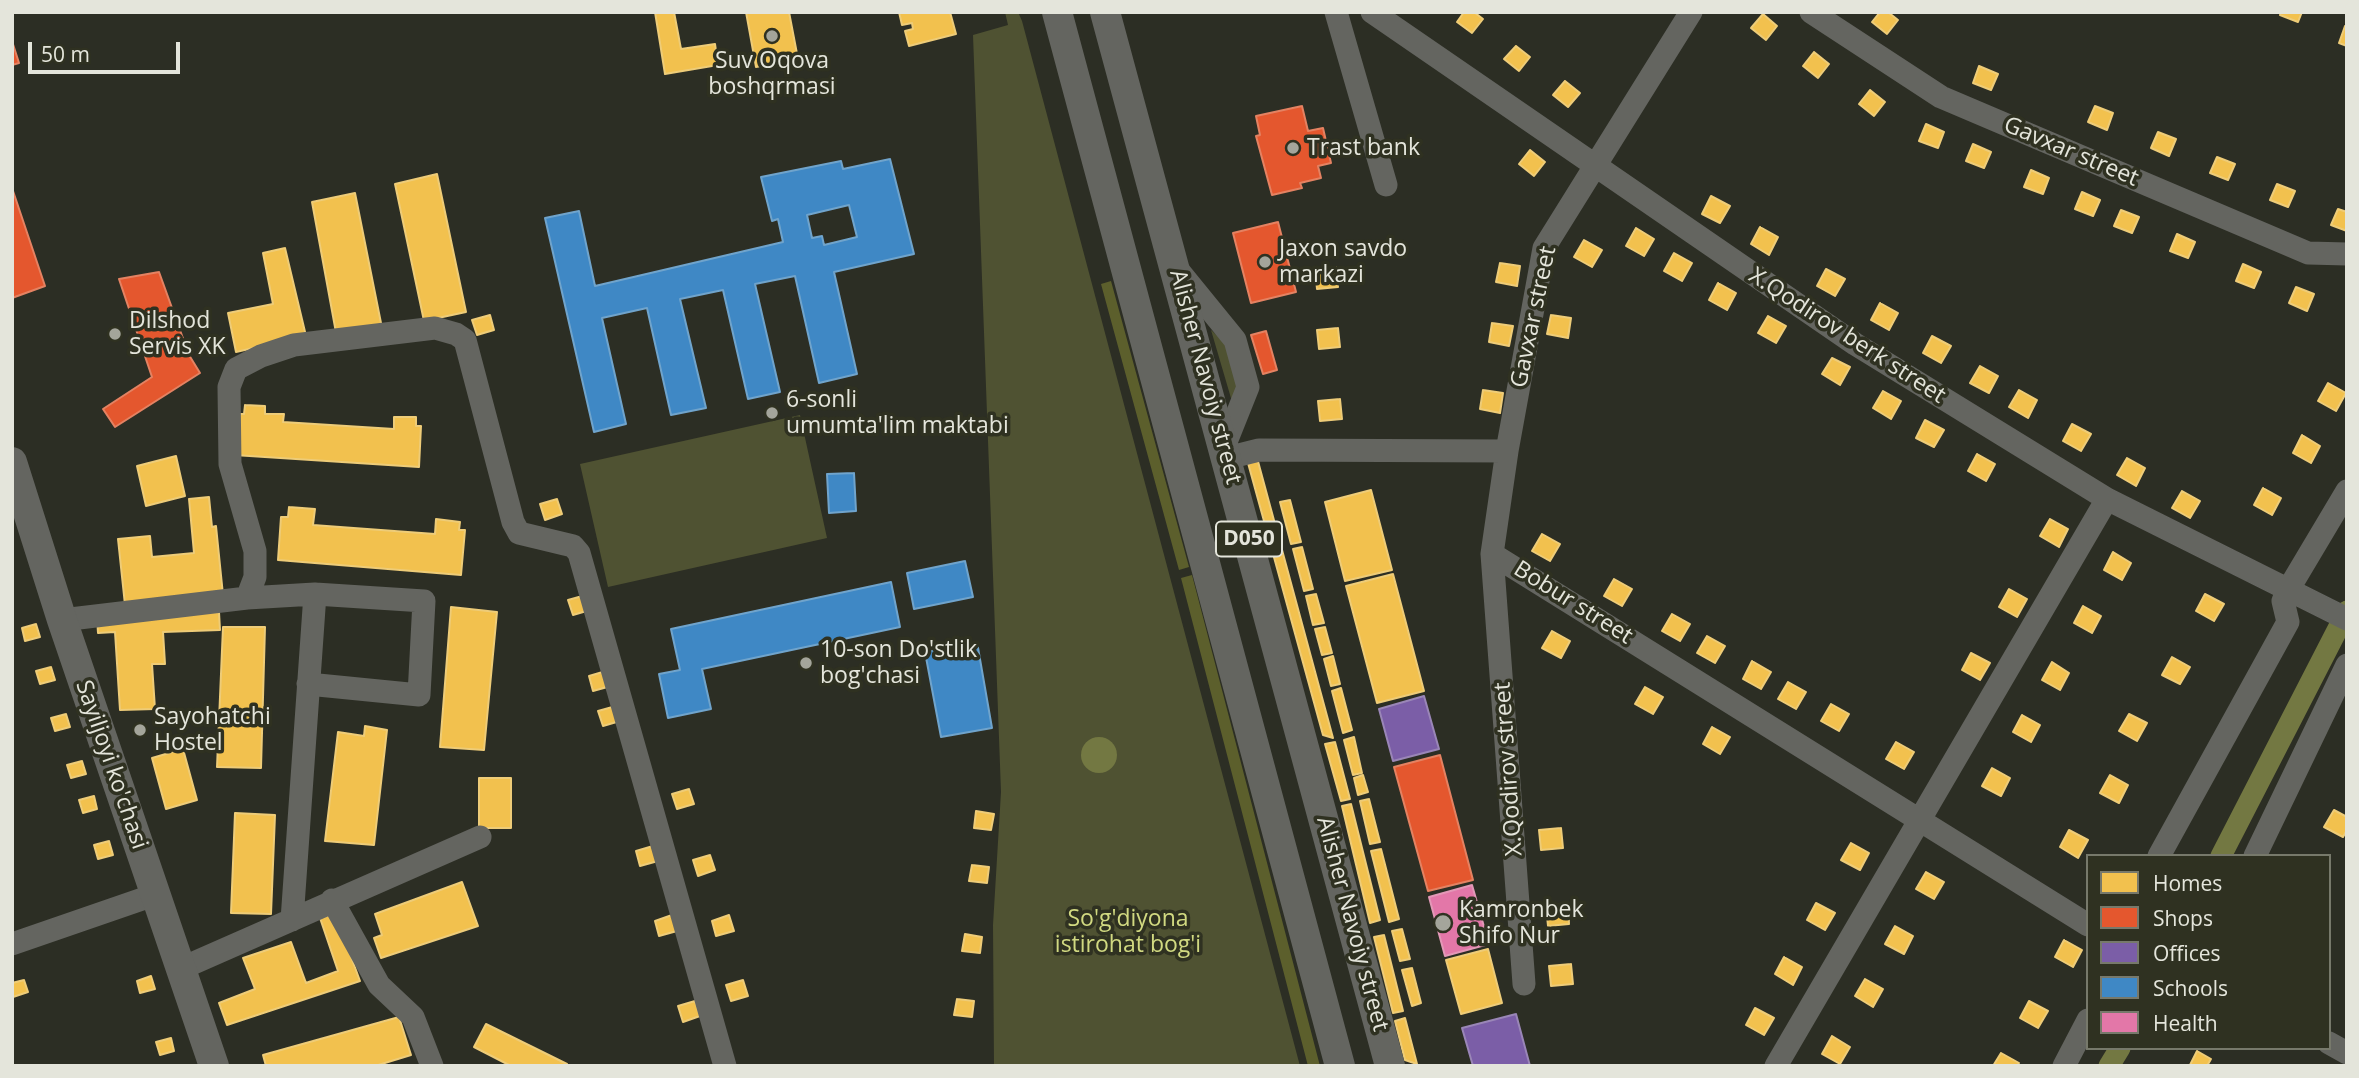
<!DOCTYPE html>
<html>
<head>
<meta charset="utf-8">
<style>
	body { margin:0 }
	#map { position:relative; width:2359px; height:1078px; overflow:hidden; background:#2c2e24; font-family:"Open Sans",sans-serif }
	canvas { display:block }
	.frame { position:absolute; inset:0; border:14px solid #e4e5db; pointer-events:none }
	.legend { position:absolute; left:2086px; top:854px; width:245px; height:196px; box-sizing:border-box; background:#2f3121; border:2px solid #77796b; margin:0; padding:9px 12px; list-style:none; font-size:21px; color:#e4e5db }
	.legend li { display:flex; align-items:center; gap:14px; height:35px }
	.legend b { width:35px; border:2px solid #77796b }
	.scale { position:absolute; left:28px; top:42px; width:152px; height:32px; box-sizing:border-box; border:4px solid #e4e5db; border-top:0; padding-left:9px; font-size:21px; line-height:24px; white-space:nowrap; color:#e4e5db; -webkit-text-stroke:5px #2f3121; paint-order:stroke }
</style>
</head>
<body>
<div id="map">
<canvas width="2359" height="1078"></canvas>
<div class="frame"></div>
<ul class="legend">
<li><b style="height:19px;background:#f2c14e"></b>Homes</li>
<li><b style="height:19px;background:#e4572e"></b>Shops</li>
<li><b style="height:19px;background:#7b5ea7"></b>Offices</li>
<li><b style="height:19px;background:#3f88c5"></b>Schools</li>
<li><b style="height:19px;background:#e377a8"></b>Health</li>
</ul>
<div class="scale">50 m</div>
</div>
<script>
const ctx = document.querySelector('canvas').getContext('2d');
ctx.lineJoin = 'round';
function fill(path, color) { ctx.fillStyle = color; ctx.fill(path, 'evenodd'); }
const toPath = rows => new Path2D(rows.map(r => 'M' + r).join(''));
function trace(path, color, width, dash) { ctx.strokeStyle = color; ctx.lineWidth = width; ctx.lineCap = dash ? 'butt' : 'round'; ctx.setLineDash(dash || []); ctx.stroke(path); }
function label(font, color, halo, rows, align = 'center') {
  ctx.font = font + ' "Open Sans",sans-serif'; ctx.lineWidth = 7; ctx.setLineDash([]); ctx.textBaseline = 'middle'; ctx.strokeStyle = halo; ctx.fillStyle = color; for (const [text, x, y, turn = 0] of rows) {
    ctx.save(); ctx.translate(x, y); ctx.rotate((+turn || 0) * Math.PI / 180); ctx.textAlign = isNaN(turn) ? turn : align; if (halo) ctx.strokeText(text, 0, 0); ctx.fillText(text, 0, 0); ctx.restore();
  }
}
const green = toPath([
	[1005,12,1018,12,1022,21,1300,1066,994,1066,993,925,1001,792,973,35,1008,25],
	[1211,330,1226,344,1237,385,1233,405],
	[800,415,827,538,608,587,580,464]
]);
const forest = toPath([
	[1111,281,1189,567,1179,570,1101,284],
	[1192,575,1320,1066,1308,1066,1181,578]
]);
const water = toPath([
	'1081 755a18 18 0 1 1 36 0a18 18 0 1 1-36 0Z'
]);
const homes = toPath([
	[655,12,674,12,681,49,715,44,718,65,665,74,655,12],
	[746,12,789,12,798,59,756,67,746,12],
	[899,12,950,12,956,34,909,46,905,31,913,29,912,23,902,25,899,12],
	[1464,12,1474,12,1483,19,1472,33,1457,22,1464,12],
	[1880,12,1888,12,1898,20,1887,34,1872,22,1880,12],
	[2281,12,2302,12,2298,22,2280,15,2281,12],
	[1763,14,1777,26,1766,40,1751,28,1763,14],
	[2345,26,2347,27,2347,46,2339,43,2345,26],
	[1516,46,1530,57,1519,71,1504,59,1516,46],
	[1814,52,1829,64,1818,78,1803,66,1814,52],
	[1979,66,1998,74,1991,90,1973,83,1979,66],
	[1565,81,1580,93,1568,107,1553,95,1565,81],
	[1870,90,1885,102,1874,116,1859,104,1870,90],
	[2095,106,2113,113,2107,130,2088,122,2095,106],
	[1926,124,1944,132,1938,148,1919,141,1926,124],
	[2158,132,2176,139,2169,156,2151,148,2158,132],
	[1973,144,1991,152,1984,168,1966,161,1973,144],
	[1530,150,1545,162,1534,176,1519,164,1530,150],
	[2217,157,2235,164,2228,180,2210,173,2217,157],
	[2031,170,2049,178,2043,194,2024,187,2031,170],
	[437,174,466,312,424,321,395,184,437,174],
	[2277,184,2295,191,2288,207,2270,200,2277,184],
	[2082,192,2100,200,2093,216,2075,209,2082,192],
	[355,193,382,328,337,338,312,202,355,193],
	[1711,196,1730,206,1720,223,1702,214,1711,196],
	[2338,209,2347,212,2347,231,2331,225,2338,209],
	[2121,210,2139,217,2132,233,2114,226,2121,210],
	[1760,227,1778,237,1769,255,1751,244,1760,227],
	[1636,228,1654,239,1644,256,1626,246,1636,228],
	[2177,234,2195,242,2188,258,2170,251,2177,234],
	[1584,240,1602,250,1592,267,1574,257,1584,240],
	[285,248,306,336,236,352,228,313,273,304,263,253,285,248],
	[1674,253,1692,263,1682,281,1664,271,1674,253],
	[1500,263,1520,266,1517,286,1496,282,1500,263],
	[2243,264,2261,272,2254,288,2236,281,2243,264],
	[1336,267,1338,287,1317,289,1315,269,1336,267],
	[1826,269,1845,279,1835,296,1817,286,1826,269],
	[1718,283,1736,293,1727,310,1709,300,1718,283],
	[2296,287,2314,294,2307,311,2289,303,2296,287],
	[1880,303,1898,313,1889,330,1871,320,1880,303],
	[490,315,494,330,477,335,472,320,490,315],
	[1551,315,1571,318,1568,338,1547,334,1551,315],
	[1768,316,1786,326,1776,343,1758,333,1768,316],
	[1492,323,1513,326,1509,346,1489,342,1492,323],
	[1338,328,1340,347,1319,349,1317,330,1338,328],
	[1932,336,1951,346,1941,363,1923,353,1932,336],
	[1832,358,1850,367,1840,385,1822,374,1832,358],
	[1980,366,1998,376,1989,393,1970,383,1980,366],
	[2328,383,2346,393,2336,411,2318,401,2328,383],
	[1483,390,1503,393,1500,413,1480,409,1483,390],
	[2019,390,2037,400,2028,418,2009,407,2019,390],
	[1883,391,1901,401,1891,419,1873,408,1883,391],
	[1340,399,1342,419,1320,421,1318,401,1340,399],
	[245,405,265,406,265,414,284,414,283,422,394,429,394,417,416,417,416,426,421,426,419,467,234,455,236,414,244,414,245,405],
	[1925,420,1944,430,1934,447,1916,438,1925,420],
	[2072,424,2091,434,2081,451,2063,441,2072,424],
	[2302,435,2320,446,2311,463,2293,453,2302,435],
	[1256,454,1333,738,1323,735,1248,463,1256,454],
	[1977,454,1995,464,1986,481,1968,471,1977,454],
	[176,456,185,496,146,506,137,466,176,456],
	[2127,458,2145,468,2136,486,2117,475,2127,458],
	[2263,488,2281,498,2272,515,2254,505,2263,488],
	[1371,490,1392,570,1345,581,1325,502,1371,490],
	[2182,491,2200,501,2190,518,2172,508,2182,491],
	[209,497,212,527,216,526,223,595,125,605,118,539,150,536,152,557,194,553,189,499,209,497],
	[557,499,562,514,545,520,540,504,557,499],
	[1290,500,1301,542,1291,544,1280,502,1290,500],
	[289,507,315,509,313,525,435,534,436,519,460,522,459,530,465,530,461,575,278,560,281,517,288,517,289,507],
	[2050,519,2068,529,2059,547,2040,536,2050,519],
	[1542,534,1560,544,1550,561,1532,551,1542,534],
	[1302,547,1313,589,1304,591,1293,549,1302,547],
	[2113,552,2131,563,2122,580,2104,570,2113,552],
	[1393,574,1424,691,1377,703,1346,586,1393,574],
	[1614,579,1632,589,1622,606,1604,596,1614,579],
	[2009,589,2027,599,2017,617,1999,607,2009,589],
	[1316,594,1324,623,1313,625,1306,596,1316,594],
	[2205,594,2224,604,2214,621,2196,611,2205,594],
	[586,595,590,610,573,615,568,600,586,595],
	[2083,606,2101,616,2092,633,2074,623,2083,606],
	[451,607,497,612,484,750,440,747,451,607],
	[219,612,220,630,163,632,165,664,152,664,155,709,120,710,115,632,98,633,97,617,219,612],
	[1672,614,1690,624,1680,641,1662,631,1672,614],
	[36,624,40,637,25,641,22,628,36,624],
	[223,627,265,627,261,768,217,767,223,627],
	[1325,627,1332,653,1322,655,1315,629,1325,627],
	[1552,631,1570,641,1561,658,1542,648,1552,631],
	[1707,636,1725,646,1715,663,1697,653,1707,636],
	[1971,653,1990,663,1980,680,1962,670,1971,653],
	[1333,656,1340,684,1331,686,1324,659,1333,656],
	[2172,657,2190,667,2180,684,2162,675,2172,657],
	[1752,661,1771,672,1761,689,1743,679,1752,661],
	[2052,662,2069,673,2060,690,2042,680,2052,662],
	[51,667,55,680,40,684,36,671,51,667],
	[606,671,611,686,593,691,589,676,606,671],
	[1788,682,1806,692,1796,709,1778,699,1788,682],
	[1645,687,1663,697,1653,714,1635,704,1645,687],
	[1341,688,1352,730,1343,733,1332,691,1341,688],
	[1831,704,1849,714,1839,731,1821,721,1831,704],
	[616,706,620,721,603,726,598,711,616,706],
	[66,714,70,727,55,731,51,718,66,714],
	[2129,714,2147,723,2137,741,2119,731,2129,714],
	[2022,715,2040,725,2031,742,2013,732,2022,715],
	[365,726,387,730,374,845,325,841,338,732,364,736,365,726],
	[1712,727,1730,737,1720,754,1703,744,1712,727],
	[1354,737,1362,773,1353,775,1344,740,1354,737],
	[1335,742,1350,799,1341,801,1325,744,1335,742],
	[1896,742,1914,752,1904,769,1886,759,1896,742],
	[183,749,197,800,166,809,152,758,183,749],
	[82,761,86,774,71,778,67,765,82,761],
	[1992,768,2010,778,2001,796,1982,786,1992,768],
	[1363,775,1368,792,1358,795,1354,778,1363,775],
	[2110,775,2128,785,2119,803,2100,793,2110,775],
	[479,778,511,778,511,828,479,828,479,778],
	[689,789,694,804,677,809,672,794,689,789],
	[94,796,97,809,83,813,79,800,94,796],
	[1369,799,1380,842,1370,844,1360,801,1369,799],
	[1351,804,1380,920,1370,923,1342,806,1351,804],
	[2334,810,2347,817,2347,830,2343,837,2324,827,2334,810],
	[976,811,994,814,991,830,974,828,976,811],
	[235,813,275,815,271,914,231,913,235,813],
	[1561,828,1563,848,1541,850,1539,830,1561,828],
	[2069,830,2088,840,2078,858,2060,847,2069,830],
	[109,841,113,855,98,859,94,845,109,841],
	[1851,843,1869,853,1860,870,1841,860,1851,843],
	[653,846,658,861,640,866,636,851,653,846],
	[1381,849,1399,919,1389,922,1371,851,1381,849],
	[710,855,715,870,698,876,693,860,710,855],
	[972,865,989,867,987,883,969,881,972,865],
	[1926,872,1944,882,1934,899,1916,889,1926,872],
	[462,882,478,926,381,958,374,938,382,935,375,914,462,882],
	[1816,903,1835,913,1825,930,1807,920,1816,903],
	[1568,904,1569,924,1548,926,1546,906,1568,904],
	[335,913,360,981,227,1025,219,1003,255,989,243,958,291,942,306,983,338,971,320,918,335,913],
	[672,915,677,931,659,936,655,921,672,915],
	[729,915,734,931,716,936,712,921,729,915],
	[1895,926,1913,936,1904,954,1885,944,1895,926],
	[1402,929,1410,959,1400,961,1392,931,1402,929],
	[965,934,982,937,980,953,962,951,965,934],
	[1384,935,1403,1011,1393,1013,1374,937,1384,935],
	[2064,940,2082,950,2073,967,2055,957,2064,940],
	[1488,949,1502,1003,1461,1014,1446,960,1488,949],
	[1784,957,1802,967,1793,985,1775,974,1784,957],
	[1571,964,1573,984,1551,986,1549,966,1571,964],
	[1412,968,1421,1003,1412,1006,1402,970,1412,968],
	[151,976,155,989,140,993,137,981,151,976],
	[1865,979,1883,989,1873,1007,1855,996,1865,979],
	[24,980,28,992,13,997,12,983,24,980],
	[743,980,748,996,731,1001,726,985,743,980],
	[957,999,974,1001,972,1017,954,1015,957,999],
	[695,1001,700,1016,683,1022,678,1006,695,1001],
	[2029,1001,2048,1011,2038,1028,2020,1018,2029,1001],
	[1755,1008,1774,1018,1764,1035,1746,1025,1755,1008],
	[399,1017,411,1055,375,1066,266,1066,263,1055,399,1017],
	[1405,1018,1417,1064,1405,1060,1395,1021,1405,1018],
	[486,1024,567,1064,566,1066,511,1066,474,1047,486,1024],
	[1832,1036,1850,1047,1840,1064,1822,1054,1832,1036],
	[171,1038,174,1051,160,1055,156,1042,171,1038],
	[2197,1051,2211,1059,2207,1066,2190,1065,2197,1051],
	[2001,1053,2019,1063,2017,1066,1993,1066,2001,1053]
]);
const shops = toPath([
	[12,41,19,63,12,65,12,41],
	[1302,106,1308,131,1323,128,1331,163,1318,166,1321,178,1300,183,1302,188,1272,195,1256,136,1260,135,1256,116,1302,106],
	[12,188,45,286,12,298,12,188],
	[1278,222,1296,292,1251,303,1233,233,1278,222],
	[159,272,189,355,200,373,115,427,103,409,152,377,119,279,159,272],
	[1266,331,1277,370,1263,374,1251,335,1266,331],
	[1440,755,1473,880,1428,891,1394,767,1440,755]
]);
const offices = toPath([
	[1424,696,1439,749,1393,761,1379,709,1424,696],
	[1516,1014,1530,1066,1473,1066,1462,1028,1516,1014]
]);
const schools = toPath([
	[890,159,914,254,834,272,857,374,819,383,795,276,755,284,780,392,748,399,723,290,680,299,706,408,671,415,647,308,602,318,626,424,594,432,545,218,579,211,595,286,783,242,778,219,772,221,761,177,841,161,843,169,890,159],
	[849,205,857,237,824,245,822,236,812,238,807,215,849,205],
	[854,473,856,511,829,513,827,474,854,473],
	[965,561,973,597,914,609,907,573,965,561],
	[891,582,900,627,702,669,711,709,668,718,659,674,680,670,671,629,891,582],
	[977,642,992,728,941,737,925,652,977,642]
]);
const health = toPath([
	[1472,885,1489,944,1445,956,1429,897,1472,885]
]);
const canal = toPath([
	[2221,856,2347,611],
	[2109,1066,2120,1048]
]);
const minor = toPath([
	[1336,12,1386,185],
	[1372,12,1855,344,2107,499,2347,619],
	[1811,12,1941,97,2308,253,2347,254],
	[1178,270,1235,340,1248,387,1224,447],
	[1507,451,1544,248,1691,12],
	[1227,458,1259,450,1507,451,1492,554,2088,925],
	[1492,554,1524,984],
	[247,598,315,594,424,601,419,695,308,684],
	[62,620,247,598,255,577,255,551,230,464,229,387,236,369,261,356,294,345,435,328,456,334,465,340,513,522,519,533,573,546,579,553,725,1066],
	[2159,856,2288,622,2283,601,2288,590,2347,491],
	[2255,856,2347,665],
	[332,900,379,985,413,1017,432,1066],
	[292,920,315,594],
	[12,944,154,895],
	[180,969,480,837],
	[2329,1043,2347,1053],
	[1776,1066,2107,499],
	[2064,1066,2088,1020]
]);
const major = toPath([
	[1057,12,1340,1066],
	[1105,12,1390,1066],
	[12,462,62,620,214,1066]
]);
const markers = [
	[772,36,7,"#a4a59b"],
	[1293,148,7,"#a4a59b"],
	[1265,262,7,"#a4a59b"],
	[115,334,7,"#a4a59b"],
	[772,413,7,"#a4a59b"],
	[806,663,7,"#a4a59b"],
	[140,730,7,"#a4a59b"],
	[1443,923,9,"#a4a59b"]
];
const shields = [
	[1249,539,66]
];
const shieldNames = [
	["D050",1249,539]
];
const poiNames = [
	["Suv Oqova",772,61,"center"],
	["boshqrmasi",772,87,"center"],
	["Trast bank",1307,148],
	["Jaxon savdo",1279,249],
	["markazi",1279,275],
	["Dilshod",129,321],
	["Servis XK",129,347],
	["6-sonli",786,400],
	["umumta'lim maktabi",786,426],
	["10-son Do'stlik",820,650],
	["bog'chasi",820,676],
	["Sayohatchi",154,717],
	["Hostel",154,743],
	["Kamronbek",1459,910],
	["Shifo Nur",1459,936]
];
const streetNames = [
	["Gavxar street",2071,152,23],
	["Gavxar street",1534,317,-78],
	["X.Qodirov berk street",1847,336,33],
	["Alisher Navoiy street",1205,377,75],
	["Bobur street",1573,603,32],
	["Sayiljoyi ko'chasi",111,765,71],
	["X.Qodirov street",1509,769,-94],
	["Alisher Navoiy street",1352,924,75]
];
const parkNames = [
	["So'g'diyona",1128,919],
	["istirohat bog'i",1128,945]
];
fill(green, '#4f5232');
fill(forest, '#5c5f2c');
fill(water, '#737842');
fill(homes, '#f2c14e');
trace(homes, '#eecc78', 2);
fill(shops, '#e4572e');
trace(shops, '#e48262', 2);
fill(offices, '#7b5ea7');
trace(offices, '#9a86b7', 2);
fill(schools, '#3f88c5');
trace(schools, '#70a4cc', 2);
fill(health, '#e377a8');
trace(health, '#e398b7', 2);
trace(canal, '#737842', 21);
trace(minor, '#646560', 23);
trace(major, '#646560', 30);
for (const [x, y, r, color] of markers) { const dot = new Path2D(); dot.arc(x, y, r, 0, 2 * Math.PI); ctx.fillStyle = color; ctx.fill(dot); trace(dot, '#2f3121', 2.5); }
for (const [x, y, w] of shields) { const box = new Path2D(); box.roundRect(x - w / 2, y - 17.5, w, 35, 5); ctx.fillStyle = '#2f3121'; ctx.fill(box); trace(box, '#e4e5db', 2); }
label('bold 21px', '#e4e5db', null, shieldNames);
label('23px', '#e4e5db', '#2f3121', poiNames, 'left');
label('23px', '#e4e5db', '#2f3121', streetNames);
label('23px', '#d1d981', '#2f3121', parkNames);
</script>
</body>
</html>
